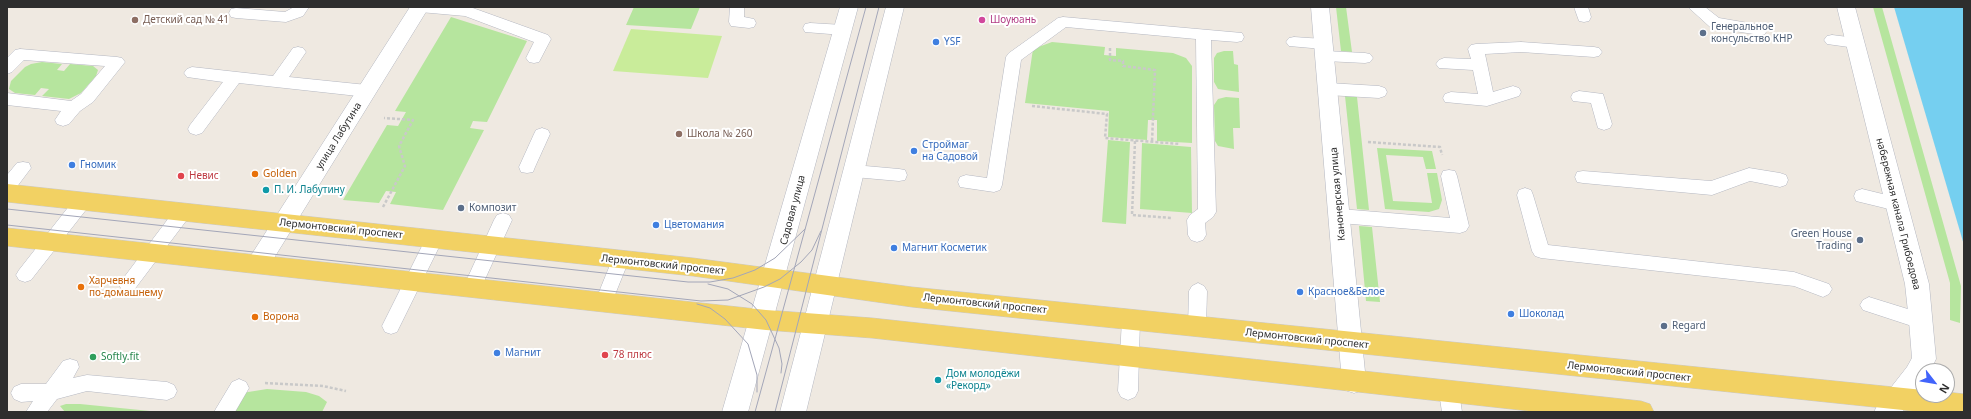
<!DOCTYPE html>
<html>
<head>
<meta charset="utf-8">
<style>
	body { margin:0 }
	#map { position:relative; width:1971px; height:419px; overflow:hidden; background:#efe9e1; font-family:"Noto Sans",sans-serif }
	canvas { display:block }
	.frame { position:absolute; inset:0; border:8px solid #2e2e2e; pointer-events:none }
	.north { position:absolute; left:1915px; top:363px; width:40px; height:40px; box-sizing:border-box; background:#fff; border:1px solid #ababab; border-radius:50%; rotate:121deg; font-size:11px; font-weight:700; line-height:16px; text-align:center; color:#2e2e2e }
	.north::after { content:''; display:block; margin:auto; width:14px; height:18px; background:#4264fb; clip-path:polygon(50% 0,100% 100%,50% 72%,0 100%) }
</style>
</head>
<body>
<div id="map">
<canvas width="1971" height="419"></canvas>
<div class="frame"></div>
<div class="north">N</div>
</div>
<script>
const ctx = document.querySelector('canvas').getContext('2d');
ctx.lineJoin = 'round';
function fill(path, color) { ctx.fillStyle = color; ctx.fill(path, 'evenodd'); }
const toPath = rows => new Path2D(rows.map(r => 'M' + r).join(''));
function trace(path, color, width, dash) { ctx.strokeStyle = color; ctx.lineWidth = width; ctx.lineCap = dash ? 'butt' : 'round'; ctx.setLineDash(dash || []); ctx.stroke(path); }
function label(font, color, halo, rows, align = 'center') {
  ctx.font = font + ' "Noto Sans",sans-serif'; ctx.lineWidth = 4; ctx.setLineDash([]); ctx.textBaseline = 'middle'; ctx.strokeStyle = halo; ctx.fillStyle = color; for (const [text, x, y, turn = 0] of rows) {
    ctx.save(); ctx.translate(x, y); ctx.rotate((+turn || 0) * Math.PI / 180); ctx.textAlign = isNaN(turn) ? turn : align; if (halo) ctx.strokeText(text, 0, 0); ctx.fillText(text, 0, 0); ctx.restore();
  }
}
const green = toPath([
	[634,7,700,7,691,29,626,25],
	[1336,7,1346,7,1352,52,1341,51],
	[1873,7,1882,7,1961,286,1960,323,1950,320,1950,283],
	[451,17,527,41,487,122,473,121,470,128,484,130,443,210,390,204,396,192,386,191,379,203,343,200,387,125,398,126,406,112,395,111],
	[1052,42,1105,47,1104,55,1116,56,1116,48,1173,53,1186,58,1192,66,1192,143,1157,141,1157,120,1148,120,1147,140,1108,137,1109,111,1025,103,1033,49],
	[1224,51,1233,51,1234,64,1238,65,1239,92,1218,89,1214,82,1214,58,1217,53],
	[42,62,62,64,57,70,64,71,70,64,93,66,98,70,96,76,81,93,69,99,42,96,49,89,41,88,35,95,15,93,9,89,11,81,25,67,31,64],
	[1345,96,1357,97,1369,210,1357,209],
	[1226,97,1239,98,1240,128,1233,128,1234,149,1218,146,1215,141,1214,105,1218,99],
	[1108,140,1130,142,1126,224,1102,222],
	[1142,143,1191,147,1192,213,1140,209],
	[1377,148,1432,151,1436,169,1426,169,1423,157,1386,155,1393,201,1432,203,1427,173,1437,173,1442,200,1439,209,1429,212,1385,209],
	[1359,226,1372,227,1380,302,1366,301],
	[267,389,306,392,319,396,327,402,322,412,231,412,242,393],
	[66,404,80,404,150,411,65,412,60,406]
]);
const pitch = toPath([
	[631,29,722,36,708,78,613,71]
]);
const water = toPath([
	[1894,7,1964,7,1964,245]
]);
const path = toPath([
	[1110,48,1110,60,1123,61,1123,66,1155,70,1152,142],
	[1032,106,1107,114,1105,138,1180,144],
	[1135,141,1132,215,1172,218],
	[1368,142,1440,147,1442,155],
	[383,207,405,166,399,146,413,120,384,118],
	[265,383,323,386,346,391]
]);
const service = toPath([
	[294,7,309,7,303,16,286,22,236,18,231,17,229,13,231,9,236,8,285,12,294,7],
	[413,7,470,7,548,35,551,39,539,62,534,63,529,62,526,58,534,42,465,16,420,12,415,11,413,7],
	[730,7,744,7,744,17,754,19,756,23,754,27,749,28,731,26,729,22,730,7],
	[1574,7,1588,7,1591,17,1589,21,1584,22,1579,21,1574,7],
	[1688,7,1705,7,1719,18,1760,25,1765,26,1767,30,1765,34,1760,35,1715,28,1710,27,1688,7],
	[1063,17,1242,33,1244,37,1242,41,1237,42,1211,40,1216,212,1213,217,1205,223,1206,235,1203,240,1197,242,1191,240,1188,235,1187,220,1190,215,1198,209,1196,39,1066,27,1021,60,1002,185,1000,190,994,192,960,187,958,182,960,177,966,175,987,178,1006,57,1009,53,1058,18,1063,17],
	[810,23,843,25,848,26,850,30,848,34,843,35,805,32,803,28,805,24,810,23],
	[1832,35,1856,38,1861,39,1864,43,1861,47,1856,48,1827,44,1824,40,1827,36,1832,35],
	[1294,37,1323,39,1328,40,1331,44,1328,48,1323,49,1289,46,1286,42,1289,38,1294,37],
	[1521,42,1594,47,1599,48,1602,52,1599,56,1594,57,1521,52,1485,54,1493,92,1513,86,1519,88,1521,92,1519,96,1487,106,1445,102,1443,98,1445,94,1451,92,1478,94,1473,70,1439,68,1436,64,1439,60,1444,58,1471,59,1468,49,1471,45,1476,44,1521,42],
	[298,47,303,48,306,52,289,77,367,85,373,87,375,91,373,95,367,97,239,83,202,133,196,135,190,133,188,129,190,125,223,82,187,77,184,73,187,69,192,67,273,76,293,48,298,47],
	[20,49,117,57,122,58,125,62,93,102,80,111,69,124,63,126,57,124,55,120,61,111,7,105,7,93,71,101,81,94,105,66,24,60,12,72,7,74,7,58,15,50,20,49],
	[1325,51,1365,53,1370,54,1373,58,1370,62,1365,63,1325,61,1320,60,1317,56,1320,52,1325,51],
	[1328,83,1379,86,1385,88,1387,92,1385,96,1379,98,1328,95,1322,93,1320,89,1322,85,1328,83],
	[1579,91,1603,94,1612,124,1610,128,1604,130,1598,128,1591,103,1573,101,1571,97,1573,93,1579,91],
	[542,128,548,130,550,134,535,167,533,172,527,173,521,172,519,167,534,134,536,130,542,128],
	[23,162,29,163,31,168,13,192,7,194,7,175,17,163,23,162],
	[854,165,899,169,905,170,907,175,905,180,899,181,854,177,848,176,846,171,848,166,854,165],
	[1749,168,1780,173,1786,175,1788,180,1786,185,1780,187,1750,181,1712,195,1583,183,1577,182,1575,177,1577,172,1583,171,1711,181,1749,168],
	[1449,170,1455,171,1457,176,1469,226,1466,231,1460,233,1340,223,1334,221,1331,216,1334,211,1340,209,1450,218,1441,176,1443,171,1449,170],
	[1525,188,1531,190,1533,195,1548,245,1794,272,1829,284,1832,289,1829,294,1823,297,1794,286,1541,258,1535,256,1532,251,1517,195,1519,190,1525,188],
	[1862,189,1903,199,1905,204,1903,209,1897,211,1856,201,1854,196,1856,191,1862,189],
	[83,194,89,196,91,201,89,206,31,280,25,282,19,280,16,275,19,270,77,196,83,194],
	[183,205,189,207,192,212,189,217,134,290,128,293,122,290,119,285,122,280,177,207,183,205],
	[503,213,509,215,512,220,481,288,478,293,472,296,466,293,463,288,494,220,497,215,503,213],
	[434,232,440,234,443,239,397,332,391,334,385,332,382,326,428,234,434,232],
	[620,253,626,255,629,260,610,307,604,310,598,307,595,302,614,255,620,253],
	[1198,283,1204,286,1207,291,1206,327,1203,333,1197,335,1191,333,1188,327,1189,291,1192,286,1198,283],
	[1869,297,1927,315,1930,321,1927,327,1921,329,1863,310,1860,305,1863,300,1869,297],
	[1131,312,1137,314,1140,320,1138,391,1135,397,1128,400,1121,397,1118,391,1122,320,1125,314,1131,312],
	[70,359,77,361,79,367,73,378,87,375,167,382,174,385,177,391,174,397,167,400,87,391,57,399,47,412,26,412,33,401,21,402,14,399,11,393,14,387,21,384,46,384,63,361,70,359],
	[239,379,246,382,249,388,235,412,214,412,232,382,239,379],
	[1449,383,1456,386,1459,392,1462,412,1442,412,1439,392,1442,386,1449,383]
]);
const minor = toPath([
	[410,7,429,7,266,271,258,273,250,271,247,264,250,257,410,7],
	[1311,7,1329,7,1366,382,1363,390,1354,393,1345,390,1342,382,1311,7],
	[1837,7,1855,7,1929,284,1936,359,1930,371,1923,371,1923,385,1902,412,1874,412,1878,404,1907,367,1912,358,1909,321,1905,284,1837,7]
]);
const tertiary = toPath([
	[840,7,858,7,748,412,722,412,840,7],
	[886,7,904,7,806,412,780,412,886,7]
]);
const primary = toPath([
	[7,184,693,258,912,287,1923,390,1923,395,1947,395,1947,392,1964,394,1964,412,1922,412,912,307,693,276,7,202,7,184],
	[7,228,766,310,872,318,1641,401,1650,404,1654,412,1538,412,872,338,766,330,7,246,7,228]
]);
const tram = toPath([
	[7,209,688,282,710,282,733,278,755,270,775,258,805,229],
	[7,225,701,301,728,300,764,287,780,279,801,262,812,250,821,231],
	[708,284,728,289,752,304,766,320,779,348,782,364,781,373],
	[697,304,710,308,725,319,748,344,757,375,757,392],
	[755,412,866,7],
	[775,412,879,7]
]);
const markers = [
	[135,20,4,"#8d6e63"],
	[982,20,4,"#d1479c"],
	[1703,33,4,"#5c6f8a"],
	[936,42,4,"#3f7fe0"],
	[679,134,4,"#8d6e63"],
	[914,151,4,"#3f7fe0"],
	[72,165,4,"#3f7fe0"],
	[255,174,4,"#e8710a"],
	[181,176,4,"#e0444e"],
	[266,190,4,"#0f9aa8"],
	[461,208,4,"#5c6f8a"],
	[656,225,4,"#3f7fe0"],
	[1860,240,4,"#5c6f8a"],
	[894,248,4,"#3f7fe0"],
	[81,287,4,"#e8710a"],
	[1300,292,4,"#3f7fe0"],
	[1511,314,4,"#3f7fe0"],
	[255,317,4,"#e8710a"],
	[1664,326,4,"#5c6f8a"],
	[497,353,4,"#3f7fe0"],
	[605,355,4,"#e0444e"],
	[93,357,4,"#2e9e5b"],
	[938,380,4,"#0f9aa8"]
];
const educationNames = [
	["Детский сад № 41",143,20],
	["Школа № 260",687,134]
];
const hotelNames = [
	["Шоуюань",990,20]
];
const serviceNames = [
	["Генеральное",1711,27],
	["консульство КНР",1711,39],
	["Композит",469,208],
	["Green House",1852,234,"right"],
	["Trading",1852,246,"right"],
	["Regard",1672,326]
];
const shopNames = [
	["YSF",944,42],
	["Строймаг",922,145],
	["на Садовой",922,157],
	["Гномик",80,165],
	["Цветомания",664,225],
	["Магнит Косметик",902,248],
	["Красное&Белое",1308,292],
	["Шоколад",1519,314],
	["Магнит",505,353]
];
const streetNames = [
	["улица Лабутина",339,136,-58],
	["Канонерская улица",1338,194,-95],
	["Садовая улица",793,210,-75],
	["набережная канала Грибоедова",1898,214,76],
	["Лермонтовский проспект",341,229,6],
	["Лермонтовский проспект",663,265,6],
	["Лермонтовский проспект",985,304,6],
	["Лермонтовский проспект",1307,339,6],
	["Лермонтовский проспект",1629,372,6]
];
const foodNames = [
	["Golden",263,174],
	["Харчевня",89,281],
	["по-домашнему",89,293],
	["Ворона",263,317]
];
const healthNames = [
	["Невис",189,176],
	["78 плюс",613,355]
];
const cultureNames = [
	["П. И. Лабутину",274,190],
	["Дом молодёжи",946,374],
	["«Рекорд»",946,386]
];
const leisureNames = [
	["Softly.fit",101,357]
];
fill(green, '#b6e59e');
fill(pitch, '#c9ec9a');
fill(water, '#75cff0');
trace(service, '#b4b7c1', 1);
trace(minor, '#b4b7c1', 1);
trace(tertiary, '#b4b7c1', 1);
trace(primary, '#c9c9c9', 1);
trace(path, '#c9c9c9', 2.5, [3, 2]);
fill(service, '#fff');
fill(minor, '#fff');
fill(tertiary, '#fff');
fill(primary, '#f2d163');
trace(tram, '#a3a6b8', 1);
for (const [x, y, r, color] of markers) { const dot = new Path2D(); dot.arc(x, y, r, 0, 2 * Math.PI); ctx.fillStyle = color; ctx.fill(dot); trace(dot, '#fff', 1.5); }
label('10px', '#785e54', '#fff', educationNames, 'left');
label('10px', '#b23c85', '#fff', hotelNames, 'left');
label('10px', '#4e5e75', '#fff', serviceNames, 'left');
label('10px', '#366cbe', '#fff', shopNames, 'left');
label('10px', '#2e2e2e', '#fff', streetNames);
label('10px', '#c56008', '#fff', foodNames, 'left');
label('10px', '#be3a42', '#fff', healthNames, 'left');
label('10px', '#0d838f', '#fff', cultureNames, 'left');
label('10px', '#27864d', '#fff', leisureNames, 'left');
</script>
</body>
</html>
